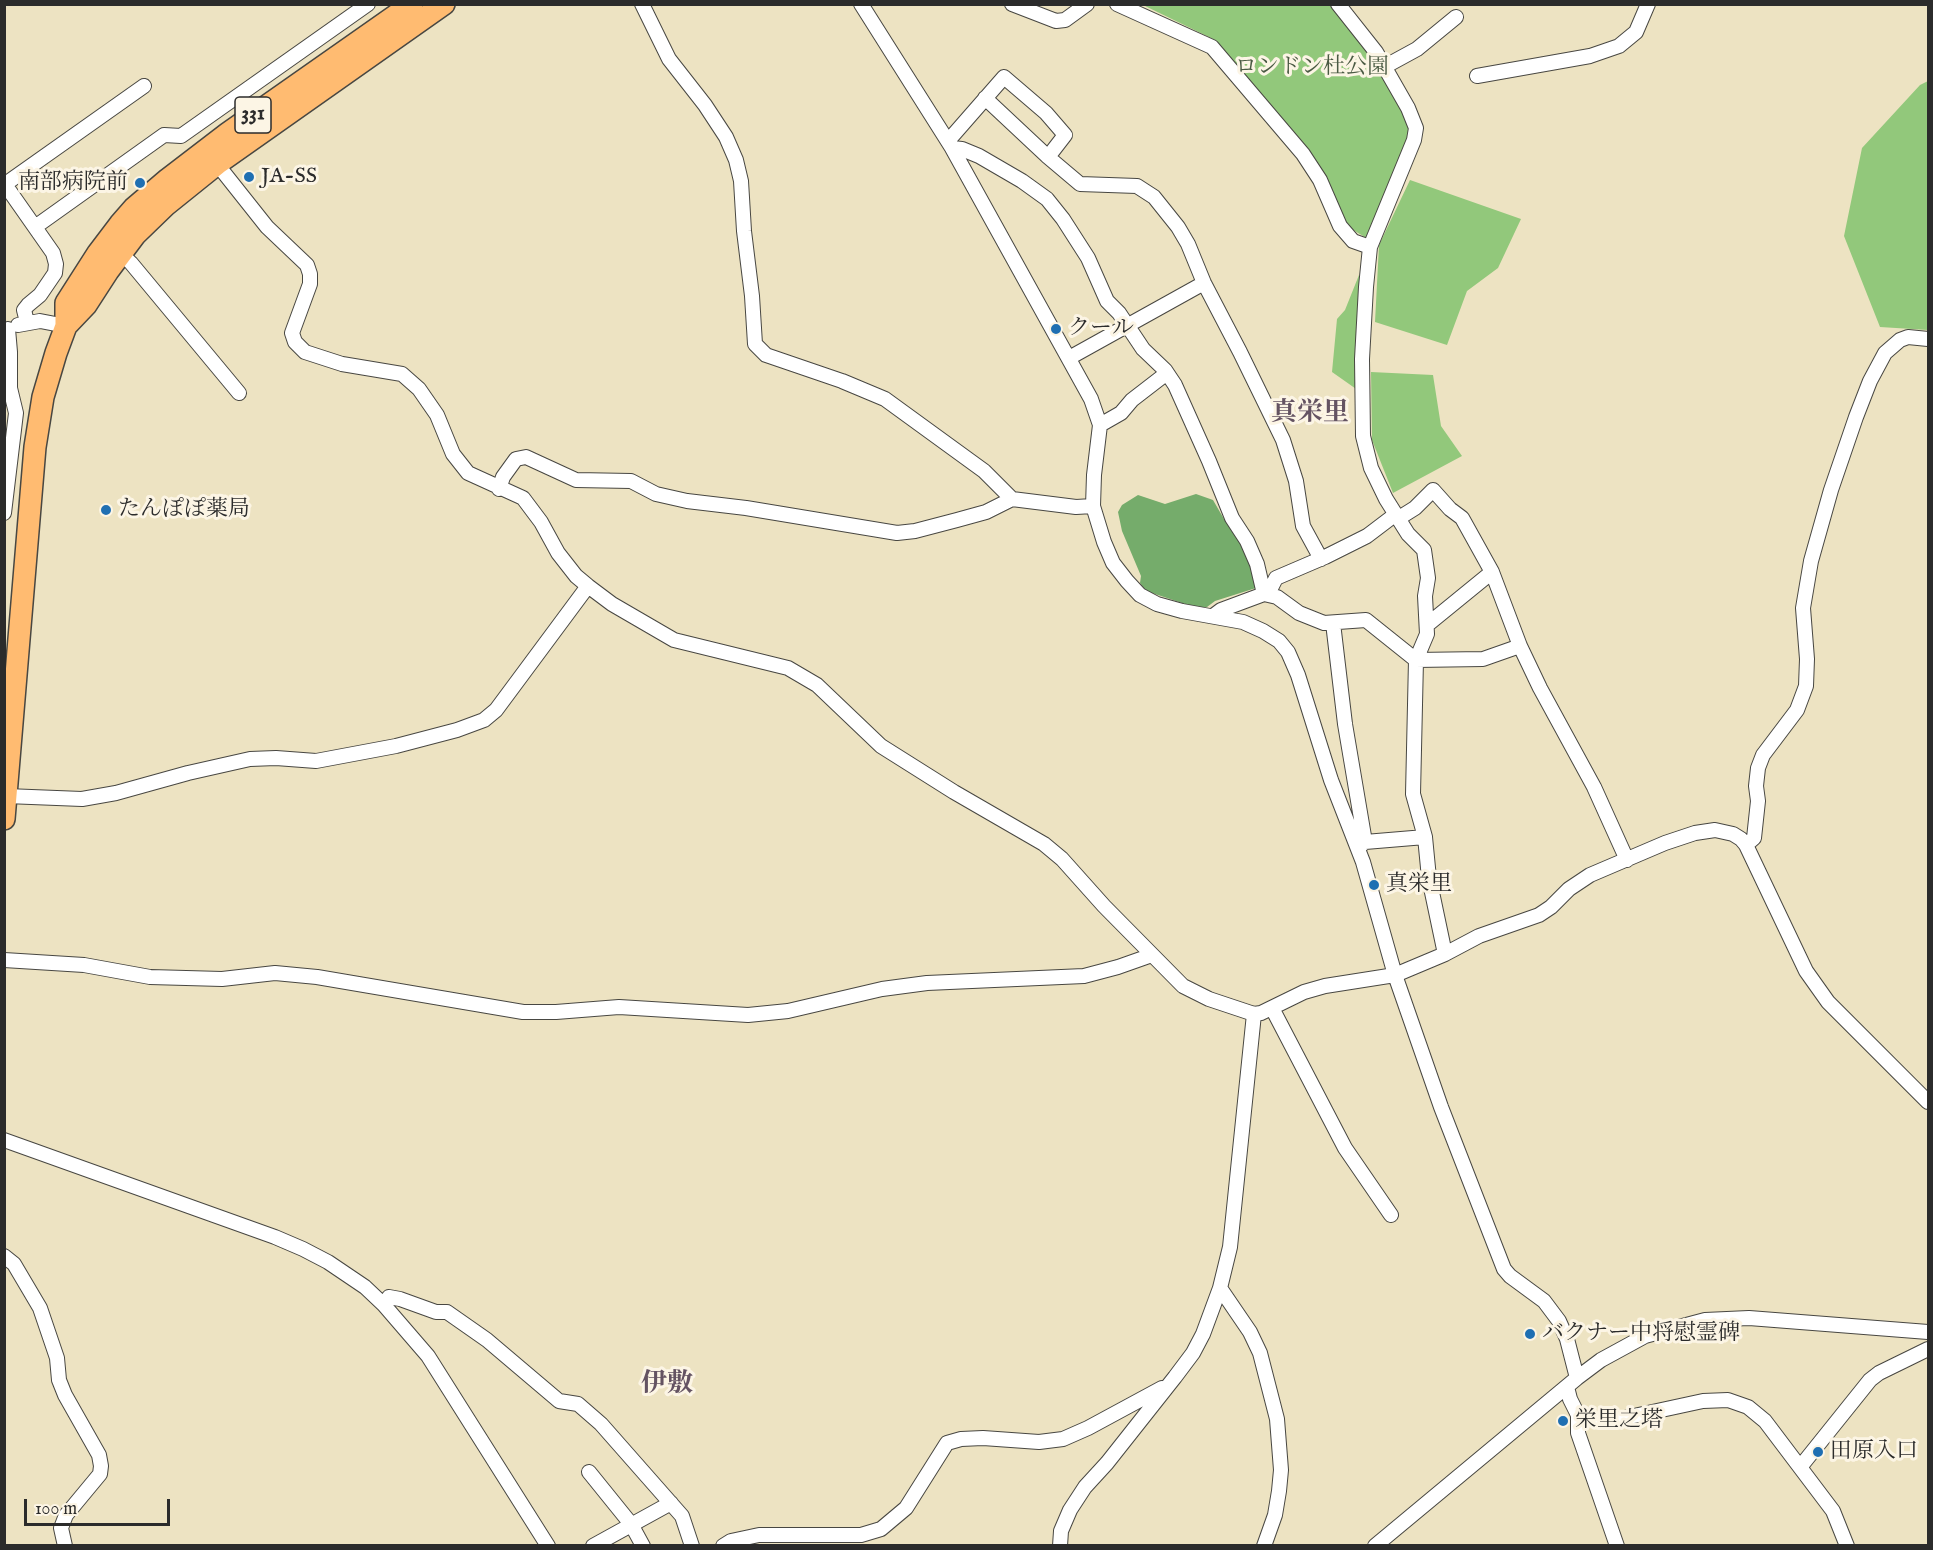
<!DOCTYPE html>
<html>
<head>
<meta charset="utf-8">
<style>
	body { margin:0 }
	#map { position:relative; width:1933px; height:1550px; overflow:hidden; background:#ede3c2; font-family:"IM FELL English",serif }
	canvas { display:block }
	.frame { position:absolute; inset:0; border:6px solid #2b2b2b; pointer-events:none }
	.scale { position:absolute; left:24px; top:1499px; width:146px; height:27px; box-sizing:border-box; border:3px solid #2b2b2b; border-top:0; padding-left:8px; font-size:18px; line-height:21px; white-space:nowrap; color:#2b2b2b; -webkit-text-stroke:4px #fcf5e5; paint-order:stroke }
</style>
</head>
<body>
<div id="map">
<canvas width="1933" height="1550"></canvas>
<div class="frame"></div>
<div class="scale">100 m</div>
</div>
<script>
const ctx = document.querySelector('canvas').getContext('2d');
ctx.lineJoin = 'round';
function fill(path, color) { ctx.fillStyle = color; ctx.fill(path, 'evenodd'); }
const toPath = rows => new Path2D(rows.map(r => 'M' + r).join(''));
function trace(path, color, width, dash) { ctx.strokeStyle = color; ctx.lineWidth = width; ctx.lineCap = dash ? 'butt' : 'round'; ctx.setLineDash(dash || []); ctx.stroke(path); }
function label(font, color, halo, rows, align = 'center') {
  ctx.font = font + ' "IM FELL English","Noto Serif JP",serif'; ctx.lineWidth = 6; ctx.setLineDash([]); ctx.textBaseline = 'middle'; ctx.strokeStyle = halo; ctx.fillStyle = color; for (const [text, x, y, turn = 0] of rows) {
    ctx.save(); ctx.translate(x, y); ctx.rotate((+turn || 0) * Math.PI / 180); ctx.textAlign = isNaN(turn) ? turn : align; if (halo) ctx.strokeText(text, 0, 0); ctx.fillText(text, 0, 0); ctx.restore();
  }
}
const green = toPath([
	[1143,5,1333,5,1373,54,1412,130,1368,239,1345,225,1327,179,1215,40],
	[1928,81,1928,330,1880,327,1844,236,1862,148,1920,85],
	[1410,180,1521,219,1498,268,1467,291,1447,345,1375,322,1379,245],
	[1359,275,1361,311,1359,391,1332,372,1337,319,1345,310],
	[1371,372,1433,375,1441,426,1462,456,1393,493,1372,440]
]);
const forest = toPath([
	[1196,494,1213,500,1224,519,1244,543,1252,563,1256,588,1215,601,1207,607,1197,608,1146,591,1140,583,1141,576,1122,531,1118,512,1122,505,1138,495,1165,504]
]);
const minor = toPath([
	[642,4,669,59,705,105,726,137,736,160,741,181,744,231,752,296,755,344,766,355,842,381,885,399,984,471,1012,499,1076,507,1093,506],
	[861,4,952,148,1091,399,1100,425,1094,475,1093,506,1104,542,1113,563,1127,581,1140,595,1157,604,1182,611,1243,622,1263,631,1279,641,1288,652,1298,675,1331,780,1363,862,1395,975,1441,1107,1504,1269,1510,1276,1544,1301,1559,1321,1567,1339,1577,1378],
	[1012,4,1056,21,1065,20,1087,4],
	[1117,4,1212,47,1303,154,1320,180,1340,226,1353,241,1370,247],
	[1338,4,1376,52,1408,108,1416,128,1414,140,1370,247,1366,287,1362,359,1363,436,1371,468,1386,499,1408,534,1424,550,1428,578,1425,596,1427,634,1416,660,1413,794,1425,837,1429,878,1445,954],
	[1384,67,1417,49,1456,17],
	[1477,76,1590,56,1619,46,1636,32,1648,4],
	[985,98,1048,157,1080,184,1137,186,1154,197,1178,227,1188,244,1204,283,1240,352,1283,440,1296,481,1303,526,1321,559],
	[948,141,1004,77,1046,113,1065,135,1048,157],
	[952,148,962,149,979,156,1022,181,1047,199,1063,219,1088,258,1107,301,1119,313,1143,349,1165,370,1175,385,1209,461,1232,518,1247,541,1257,564,1264,594],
	[213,159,267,227,307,265,310,274,310,284,292,333,295,342,305,352,342,364,402,374,419,389,437,415,453,454,468,473,523,498,541,522,558,553,576,576,588,586,612,604,674,640,788,668,817,685,881,746,954,792,1044,844,1062,859,1104,906,1183,986,1209,999,1254,1014,1261,1013,1304,992,1325,986,1395,975,1445,954,1479,936,1539,915,1551,907,1569,889,1590,875,1665,843,1695,833,1715,830,1733,834,1741,839,1746,845,1806,971,1828,1002,1928,1102],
	[4,183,53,253,56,264,55,273,40,295,28,305,24,310,27,322],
	[4,185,144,86],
	[35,227,164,135,181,136,368,4],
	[116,249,131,263,239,393],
	[18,325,40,321,66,326],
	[1069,358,1204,283],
	[1100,425,1121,413,1132,400,1167,373],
	[499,489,503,477,516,459,526,457,576,480,631,481,656,494,687,501,746,508,897,533,915,531,957,520,986,512,1012,499],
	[4,513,16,413,10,388,10,352,8,329],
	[1399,518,1415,508,1433,490,1450,509,1462,518,1492,572,1520,646,1540,688,1594,787,1627,860],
	[1264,594,1277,597,1299,613,1324,623,1366,620,1416,660,1483,659,1520,646],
	[1213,616,1221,610,1264,594,1271,588,1276,578,1325,557,1367,536,1396,514],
	[1333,623,1345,724,1365,842,1358,848],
	[1427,625,1492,572],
	[6,796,82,799,116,793,188,773,250,759,276,758,316,761,396,746,457,730,484,720,496,710,588,586],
	[1365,842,1425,837],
	[1746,845,1754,838,1758,801,1756,786,1758,768,1763,755,1797,710,1806,686,1807,659,1803,608,1811,561,1831,490,1856,417,1870,381,1885,353,1900,340,1908,337,1928,339],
	[4,960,84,965,150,977,222,979,275,973,317,977,523,1012,556,1012,619,1007,748,1015,788,1011,882,989,927,983,1084,976,1118,967,1152,955],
	[1272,1008,1345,1148,1391,1215],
	[4,1140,275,1237,303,1249,328,1262,365,1287,384,1305,428,1356,548,1546],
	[4,1256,14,1264,40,1308,57,1358,59,1380,65,1395,99,1455,101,1466,100,1474,66,1515,61,1528,65,1546],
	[1220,1288,1250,1332,1260,1353,1277,1419,1281,1470,1279,1491,1275,1515,1264,1546],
	[384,1305,389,1297,400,1299,436,1312,447,1312,487,1340,559,1401,578,1404,601,1424,682,1516,692,1546],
	[1567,1387,1570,1399,1578,1415,1578,1433,1617,1546],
	[1578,1415,1606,1422,1703,1401,1728,1400,1748,1407,1765,1421,1833,1511,1847,1546],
	[1801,1466,1870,1380,1879,1373,1928,1349],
	[589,1472,631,1524,643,1546],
	[593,1546,671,1503],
	[723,1546,731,1541,759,1535,861,1535,881,1529,906,1508,947,1443,961,1439,983,1438,1039,1442,1063,1439,1088,1428,1162,1388],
	[1060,1546,1061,1531,1070,1510,1085,1487,1107,1463,1175,1377,1193,1353,1203,1334,1220,1288,1230,1247,1254,1014],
	[1375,1546,1577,1378,1601,1360,1645,1336,1705,1320,1749,1318,1928,1332]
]);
const highway = toPath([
	[66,326,86,305,108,271,135,235,166,205,217,164,444,4],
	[4,819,35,447,43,397,56,353,66,326,66,303,98,253,120,224,134,208,168,179,228,133,412,4]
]);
const markers = [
	[249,177,6,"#1f6fb2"],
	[140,183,6,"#1f6fb2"],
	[1056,329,6,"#1f6fb2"],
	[106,510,6,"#1f6fb2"],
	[1374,885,6,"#1f6fb2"],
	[1530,1334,6,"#1f6fb2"],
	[1563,1421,6,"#1f6fb2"],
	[1818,1452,6,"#1f6fb2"]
];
const shields = [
	[253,115,36]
];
const shieldNames = [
	["331",253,115]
];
const parkNames = [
	["ロンドン杜公園",1312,68]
];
const poiNames = [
	["JA-SS",261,177],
	["南部病院前",128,183,"right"],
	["クール",1068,329],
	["たんぽぽ薬局",118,510],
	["真栄里",1386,885],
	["バクナー中将慰霊碑",1542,1334],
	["栄里之塔",1575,1421],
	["田原入口",1830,1452]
];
const quarterNames = [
	["真栄里",1310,415],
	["伊敷",667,1386]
];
fill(green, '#92c87b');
fill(forest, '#75ac6b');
trace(minor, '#484742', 16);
trace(highway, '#484742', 24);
trace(minor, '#fff', 14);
trace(highway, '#ffbb71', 21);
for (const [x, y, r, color] of markers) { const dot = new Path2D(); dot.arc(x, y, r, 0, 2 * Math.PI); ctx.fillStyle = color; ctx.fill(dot); trace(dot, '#fcf5e5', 2); }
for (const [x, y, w] of shields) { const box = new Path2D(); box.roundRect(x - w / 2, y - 18, w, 36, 4.5); ctx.fillStyle = '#fcf5e5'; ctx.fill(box); trace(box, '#2b2b2b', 1.5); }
label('bold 21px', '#2b2b2b', null, shieldNames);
label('22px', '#4a5a43', '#fcf5e5', parkNames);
label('22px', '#2b2b2b', '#fcf5e5', poiNames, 'left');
label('bold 26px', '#645362', '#fcf5e5', quarterNames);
</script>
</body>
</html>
